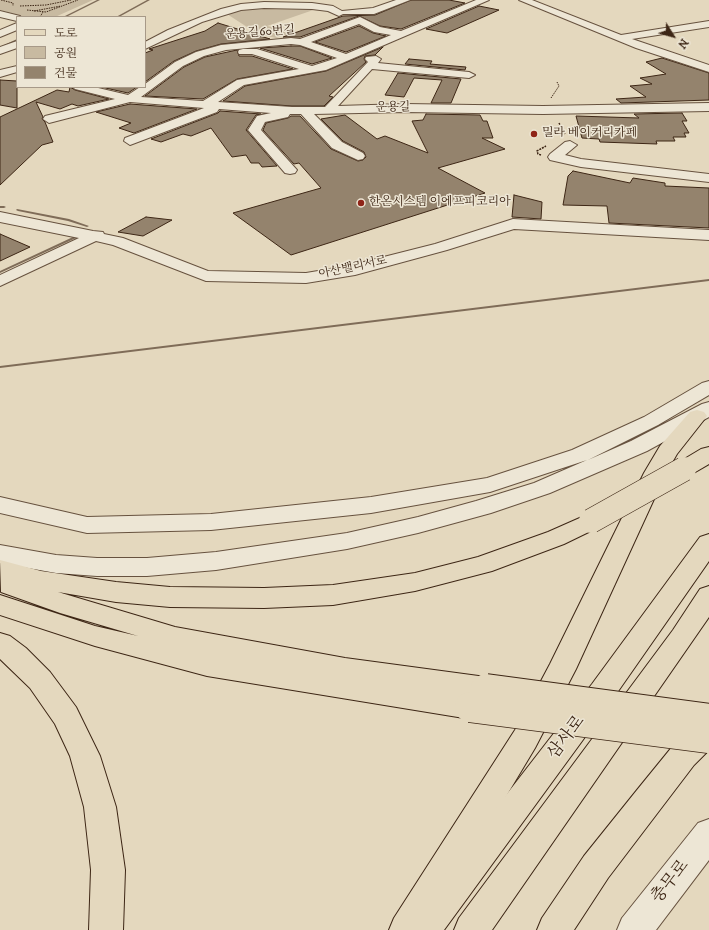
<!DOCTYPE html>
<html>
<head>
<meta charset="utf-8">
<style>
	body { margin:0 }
	#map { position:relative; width:709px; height:930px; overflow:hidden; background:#e4d8be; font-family:"IM FELL DW Pica","Noto Serif KR",serif }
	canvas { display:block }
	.legend { position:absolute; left:16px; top:16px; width:130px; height:72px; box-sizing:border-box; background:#ede6d5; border:1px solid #a79988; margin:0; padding:5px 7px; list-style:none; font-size:12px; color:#3d2615 }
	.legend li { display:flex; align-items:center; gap:8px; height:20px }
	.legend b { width:20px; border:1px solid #a79988 }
	.north { position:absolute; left:653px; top:16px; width:40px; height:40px; -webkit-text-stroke:3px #ede6d5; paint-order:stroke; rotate:127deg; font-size:11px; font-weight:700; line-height:16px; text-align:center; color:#3d2615 }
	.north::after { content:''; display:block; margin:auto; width:14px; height:18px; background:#3d2615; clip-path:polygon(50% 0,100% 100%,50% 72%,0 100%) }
</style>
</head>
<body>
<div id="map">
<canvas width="709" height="930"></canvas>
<ul class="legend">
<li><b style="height:5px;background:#e4d8be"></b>도로</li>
<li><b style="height:11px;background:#c8baa1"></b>공원</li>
<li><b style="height:11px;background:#94836d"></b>건물</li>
</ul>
<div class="north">N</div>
</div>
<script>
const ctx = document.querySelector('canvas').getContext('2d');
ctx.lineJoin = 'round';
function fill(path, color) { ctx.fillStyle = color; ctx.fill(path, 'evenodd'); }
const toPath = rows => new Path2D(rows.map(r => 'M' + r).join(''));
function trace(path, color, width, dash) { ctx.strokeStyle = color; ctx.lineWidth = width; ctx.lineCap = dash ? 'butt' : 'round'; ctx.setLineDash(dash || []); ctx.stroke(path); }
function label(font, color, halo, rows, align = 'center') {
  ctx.font = font + ' "IM FELL DW Pica","Noto Serif KR",serif'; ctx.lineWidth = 3; ctx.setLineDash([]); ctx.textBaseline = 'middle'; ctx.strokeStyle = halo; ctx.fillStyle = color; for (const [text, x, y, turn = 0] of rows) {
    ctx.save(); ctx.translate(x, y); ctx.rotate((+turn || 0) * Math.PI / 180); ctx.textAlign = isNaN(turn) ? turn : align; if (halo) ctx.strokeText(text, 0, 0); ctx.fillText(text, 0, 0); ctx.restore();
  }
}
const green = toPath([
	[0,0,93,0,55,17,26,17,0,10],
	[241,7,322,7,267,26,294,32,276,38,258,34,230,16,224,11]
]);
const stream = toPath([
	[97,0,100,0,66,17,63,17,97,0],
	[147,0,150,0,119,17,116,17,147,0],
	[17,39,17,41,0,49,0,47,17,39],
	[0,206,4,206,6,207,4,208,0,208,0,206],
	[17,209,69,219,89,226,87,227,68,221,18,211,16,210,17,209],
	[73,237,76,238,0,273,0,271,73,237],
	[709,279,709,281,0,368,0,366,709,279]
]);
const building = toPath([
	[411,0,449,0,465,3,401,29,380,26,359,16,300,37,283,37,343,16,375,15,411,0],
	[479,6,499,10,447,33,426,29,479,6],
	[218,23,270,39,221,44,196,51,174,61,145,82,145,53,153,50,149,49,205,31,218,23],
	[359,26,373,33,386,36,346,52,315,42,359,26],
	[291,46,300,46,332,58,312,64,260,48,291,46],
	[383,47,375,55,365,56,364,59,366,62,329,96,333,97,324,106,292,106,223,101,245,86,326,71,383,47],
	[237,50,239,56,252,56,293,69,237,79,203,99,145,96,184,67,205,57,237,50],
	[662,58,709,73,709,100,621,103,616,99,646,97,630,86,652,84,640,78,666,74,646,62,662,58],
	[409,59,432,61,430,64,466,67,465,70,405,64,409,59],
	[398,73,461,79,451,103,431,103,442,80,414,78,404,97,385,95,398,73],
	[0,80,17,81,17,108,0,105,0,80],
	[70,87,75,90,109,99,78,106,72,104,60,109,36,102,43,117,42,119,45,122,53,142,42,145,0,185,0,117,57,90,69,92,70,87],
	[101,87,137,87,128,93,101,87],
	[130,104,197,109,134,133,119,128,131,123,96,112,130,104],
	[220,111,261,114,256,115,246,130,277,166,262,167,259,163,251,163,246,155,232,157,211,128,191,136,183,134,161,142,151,139,218,113,220,111],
	[682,113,687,121,682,121,689,133,684,133,686,137,673,137,675,141,656,141,657,144,600,142,599,139,582,138,576,116,639,118,634,114,682,113],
	[426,114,480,115,483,121,487,121,493,138,482,138,505,149,438,168,485,193,291,255,233,213,321,188,299,163,294,164,263,130,266,123,288,118,291,116,300,116,331,149,358,161,363,160,366,157,364,152,343,141,321,119,345,115,377,139,385,136,428,153,412,121,423,120,426,114],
	[573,171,630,183,633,178,665,183,665,186,709,188,709,228,609,223,607,206,563,205,568,176,573,171],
	[514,195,542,202,541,219,512,217,514,195],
	[146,217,172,220,143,236,118,232,146,217],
	[0,234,30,247,0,261,0,234]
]);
const pathFar1 = toPath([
	[1,0,13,3,13,6],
	[20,6,46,5,71,0],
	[27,10,46,12,78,0],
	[34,11,61,6],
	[40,17,43,12],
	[551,98,559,86,557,82]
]);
const path = toPath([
	[559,123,565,134],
	[541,155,538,154,537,151,546,146]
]);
const minor = toPath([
	[396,0,410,0,374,14,343,14,339,16,328,11,312,9,264,8,241,10,202,22,145,49,145,42,168,30,221,9,241,4,264,2,312,3,333,6,342,11,373,8,396,0],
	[476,0,489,0,326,70,244,85,218,102,292,107,325,107,368,62,365,59,366,57,376,56,381,59,378,63,469,72,475,75,469,78,372,69,338,106,405,104,543,106,709,103,709,111,543,114,405,112,314,114,342,142,363,153,365,156,363,159,358,160,332,148,301,114,290,114,288,117,265,122,261,130,297,170,295,173,290,174,285,173,248,130,257,116,271,113,219,109,217,112,130,145,124,141,125,138,204,108,130,102,49,123,43,119,45,116,115,99,75,89,73,87,94,87,128,95,140,87,145,87,145,84,175,62,196,52,221,45,291,38,300,39,360,17,380,27,401,31,476,0],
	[359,24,374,32,391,35,346,54,311,42,359,24],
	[291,44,300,45,337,58,312,66,257,49,243,49,239,50,238,52,239,54,252,54,299,69,237,80,203,101,141,97,183,66,204,56,226,50,291,44],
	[519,0,532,0,621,35,709,21,709,27,632,39,709,65,709,72,636,48,519,0],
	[0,11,20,16,21,17,17,17,17,21,0,17,0,11],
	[17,23,17,30,0,37,0,30,17,23],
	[17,41,17,48,0,54,0,47,17,41],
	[17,66,17,72,0,77,0,70,17,66],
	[570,141,577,145,565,155,581,159,709,174,709,182,581,167,550,160,548,157,550,154,565,142,570,141],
	[0,212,93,231,103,232,104,234,123,238,208,271,306,273,348,266,435,244,513,219,709,230,709,240,514,229,447,250,355,275,306,283,206,281,113,245,96,241,0,286,0,275,79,238,0,222,0,212],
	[709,381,709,395,658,425,588,460,631,441,702,404,709,402,709,417,647,451,550,493,491,513,418,533,347,549,216,570,147,576,97,576,56,573,0,563,0,545,56,555,97,558,147,558,216,552,347,533,418,517,476,501,534,483,587,460,490,492,371,513,211,530,87,533,0,513,0,497,87,517,211,514,371,497,487,478,572,450,644,417,702,383,709,381],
	[709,819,709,860,656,930,617,930,622,918,698,823,709,819]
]);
const major = toPath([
	[697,410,704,412,707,416,677,454,666,473,576,669,535,748,426,930,389,930,394,918,515,730,550,664,644,473,660,446,690,412,697,410],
	[709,447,709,464,692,474,684,476,676,474,673,469,676,464,701,449,709,447],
	[591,513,599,515,603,521,599,527,564,544,492,571,415,591,333,605,264,608,170,607,116,602,58,592,175,627,345,658,486,677,496,681,500,689,496,697,486,701,481,700,484,707,480,716,470,719,207,676,95,646,0,615,0,595,95,626,138,636,60,613,1,592,0,560,41,571,116,582,170,587,264,588,333,585,415,573,478,557,548,532,591,513],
	[709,717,709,750,694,765,608,878,574,930,537,930,542,918,584,856,637,790,672,747,699,721,709,717]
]);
const highway = toPath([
	[709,534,709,561,612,700,444,930,406,930,411,918,592,684,700,537,709,534],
	[709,586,709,617,492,930,454,930,459,918,673,630,700,589,709,586],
	[0,633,10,636,26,648,50,672,76,707,100,756,116,807,125,870,123,930,89,930,91,870,84,807,70,756,55,724,30,688,0,659,0,633]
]);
const majorBridgeFar1 = toPath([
	[591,521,684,469]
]);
const majorBridge = toPath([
	[486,689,709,719],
	[470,707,709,738]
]);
const markers = [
	[534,134,4,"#8f2418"],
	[361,203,4,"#8f2418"]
];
const farStreetnames = [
	["운용길60번길",260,33,-4],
	["운용길",393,108,-1],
	["아산밸리서로",353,268,-12]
];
const farPoinames = [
	["밀라 베이커리카페",542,134],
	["한온시스템 이에프피코리아",369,203]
];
const nearStreetnames = [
	["삼사로",567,738,-53],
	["충무로",671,882,-52]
];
fill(green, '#c8baa1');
fill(stream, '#7f6c58');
fill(building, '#94836d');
trace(building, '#3d2615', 1);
trace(minor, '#67523f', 2);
trace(major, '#3d2615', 2);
trace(highway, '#3d2615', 2);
trace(pathFar1, '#3d2615', 1, [1.5, 1]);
trace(path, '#3d2615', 1.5, [2, 1]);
fill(minor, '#ede6d5');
fill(major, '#e4d8be');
fill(highway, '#e4d8be');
trace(majorBridgeFar1, '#3d2615', 25, []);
trace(majorBridge, '#3d2615', 32, []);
trace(majorBridgeFar1, '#e4d8be', 24);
trace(majorBridge, '#e4d8be', 30);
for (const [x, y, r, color] of markers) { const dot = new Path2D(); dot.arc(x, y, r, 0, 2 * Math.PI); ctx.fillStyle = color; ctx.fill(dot); trace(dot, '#ede6d5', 1.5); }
label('12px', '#3d2615', '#ede6d5', farStreetnames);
label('12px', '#3d2615', '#ede6d5', farPoinames, 'left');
label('17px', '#3d2615', '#ede6d5', nearStreetnames);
</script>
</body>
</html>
